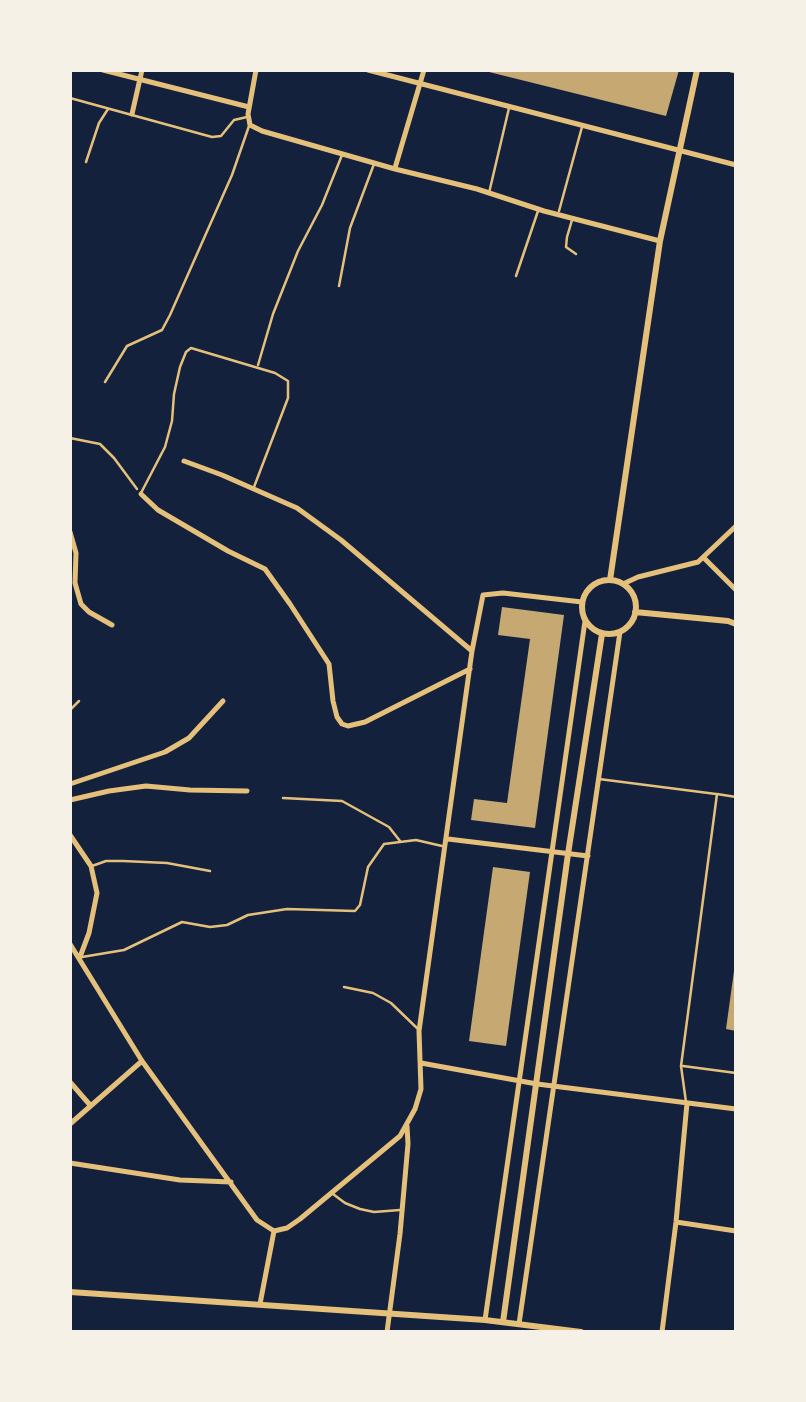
<!DOCTYPE html>
<html>
<head>
<meta charset="utf-8">
<style>
	body { margin:0 }
	#map { position:relative; width:806px; height:1402px; overflow:hidden; background:#14213d; font-family:"Source Sans 3",sans-serif }
	canvas { display:block }
	.frame { position:absolute; inset:0; border:72px solid #f6f1e7; pointer-events:none }
</style>
</head>
<body>
<div id="map">
<canvas width="806" height="1402"></canvas>
<div class="frame"></div>
</div>
<script>
const ctx = document.querySelector('canvas').getContext('2d');
ctx.lineJoin = 'round';
function fill(path, color) { ctx.fillStyle = color; ctx.fill(path, 'evenodd'); }
const toPath = rows => new Path2D(rows.map(r => 'M' + r).join(''));
function trace(path, color, width, dash) { ctx.strokeStyle = color; ctx.lineWidth = width; ctx.lineCap = dash ? 'butt' : 'round'; ctx.setLineDash(dash || []); ctx.stroke(path); }
const building = toPath([
	[481,70,679,70,666,116],
	[502,607,564,615,535,828,471,820,474,799,507,803,530,639,498,635],
	[493,867,530,872,506,1046,469,1041],
	[734,971,736,971,736,1031,726,1029]
]);
const path = toPath([
	[70,438,100,444,114,458,137,489],
	[70,710,79,701]
]);
const service = toPath([
	[70,98,212,137,221,136,234,120,247,117],
	[86,162,99,123,108,109],
	[489,193,509,108],
	[559,211,582,127],
	[572,220,567,237,566,247,576,254],
	[516,276,538,211],
	[339,286,350,228,374,164],
	[258,365,273,314,298,251,322,205,342,155],
	[105,382,127,346,162,330,170,315,232,175,249,126],
	[141,493,165,447,172,421,174,394,180,367,186,352,191,348,275,373,288,381,288,398,254,487],
	[599,779,716,794],
	[283,798,342,801,389,827,400,841],
	[92,866,106,861,123,861,167,863,210,871],
	[82,957,124,950,182,922,210,927,227,925,248,915,287,909,355,911,360,905,368,867,384,844,416,840,442,846],
	[344,987,373,993,391,1003,419,1030],
	[683,1066,736,1073],
	[686,1102,681,1066,717,794,736,797],
	[333,1194,345,1203,360,1209,374,1212,400,1210]
]);
const minor = toPath([
	[103,70,249,107],
	[256,70,248,114,250,125,262,131,395,169,477,189,544,211,660,241],
	[368,70,736,165],
	[731,70,736,71],
	[132,114,142,70],
	[395,168,424,70],
	[184,461,222,475,297,508,341,540,472,651],
	[141,494,158,510,228,551,265,569,290,604,329,664,333,701,337,717,342,724,348,726,365,722,470,669],
	[70,532,76,553,75,583,81,604,89,612,112,625],
	[704,558,736,590],
	[623,584,638,577,698,562,736,526],
	[70,784,165,752,189,738,223,701],
	[70,800,109,791,146,786,190,790,247,791],
	[70,835,91,866,97,893,89,933,80,957],
	[448,839,588,856],
	[70,944,142,1061,257,1220,274,1231,287,1228,300,1219,400,1136,415,1109,421,1089,419,1031,472,651,483,595,503,593,582,602],
	[421,1063,537,1084,736,1109],
	[70,1082,90,1105],
	[70,1124,142,1061],
	[70,1163,180,1180,231,1182],
	[676,1222,736,1231],
	[260,1304,274,1231],
	[485,1320,585,621],
	[519,1324,620,632],
	[387,1332,400,1234,408,1144,407,1126],
	[662,1332,676,1222,687,1103]
]);
const tertiary = toPath([
	'582 607a27 27 0 1 1 54 0a27 27 0 1 1-54 0Z',
	[610,580,660,241,697,70],
	[635,612,728,621,736,624],
	[70,1292,485,1320,581,1332],
	[503,1322,568,854,602,634]
]);
fill(building, '#c6a872');
trace(path, '#e5c07b', 2.5);
trace(service, '#e5c07b', 2.5);
trace(minor, '#e5c07b', 5);
trace(tertiary, '#e5c07b', 6);
</script>
</body>
</html>
